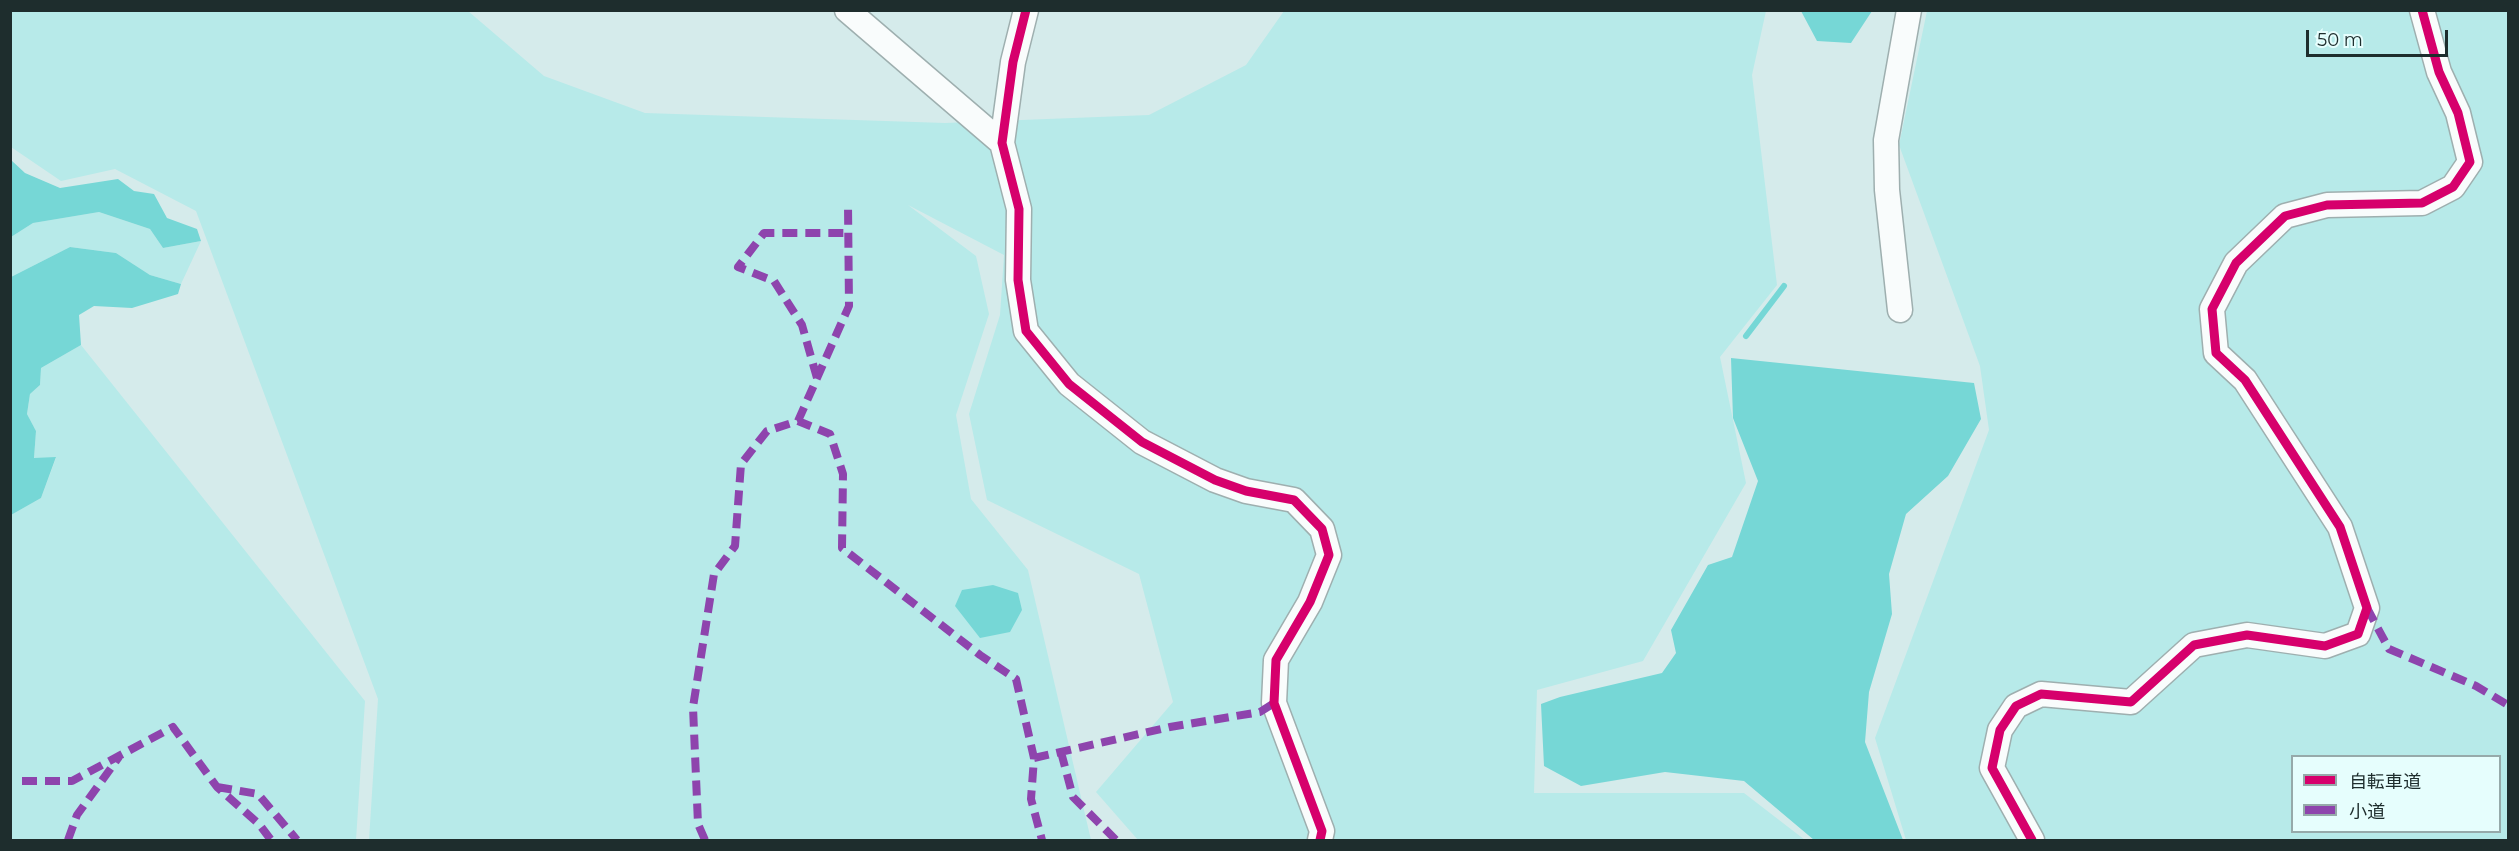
<!DOCTYPE html>
<html>
<head>
<meta charset="utf-8">
<style>
	body { margin:0 }
	#map { position:relative; width:2519px; height:851px; overflow:hidden; background:#d5ebeb; font-family:Montserrat,"Noto Sans JP",sans-serif }
	canvas { display:block }
	.frame { position:absolute; inset:0; border:12px solid #1e2d2d; pointer-events:none }
	.legend { position:absolute; left:2291px; top:755px; width:210px; height:78px; box-sizing:border-box; background:#e6fefd; border:2px solid #96aaaa; margin:0; padding:8px 10px; list-style:none; font-size:18px; color:#1e2d2d }
	.legend li { display:flex; align-items:center; gap:12px; height:30px }
	.legend b { width:30px; border:2px solid #96aaaa }
	.scale { position:absolute; left:2306px; top:30px; width:142px; height:27px; box-sizing:border-box; border:3px solid #1e2d2d; border-top:0; padding-left:8px; font-size:18px; line-height:21px; white-space:nowrap; color:#1e2d2d; -webkit-text-stroke:4px #e6fefd; paint-order:stroke }
</style>
</head>
<body>
<div id="map">
<canvas width="2519" height="851"></canvas>
<div class="frame"></div>
<ul class="legend">
<li><b style="height:8px;background:#d6006c"></b>自転車道</li>
<li><b style="height:8px;background:#8e44ad"></b>小道</li>
</ul>
<div class="scale">50 m</div>
</div>
<script>
const ctx = document.querySelector('canvas').getContext('2d');
ctx.lineJoin = 'round';
function fill(path, color) { ctx.fillStyle = color; ctx.fill(path, 'evenodd'); }
const toPath = rows => new Path2D(rows.map(r => 'M' + r).join(''));
function trace(path, color, width, dash) { ctx.strokeStyle = color; ctx.lineWidth = width; ctx.lineCap = dash ? 'butt' : 'round'; ctx.setLineDash(dash || []); ctx.stroke(path); }
const green = toPath([
	[10,11,468,11,544,76,645,113,945,123,1149,115,1246,65,1284,11,1766,11,1752,75,1777,285,1720,357,1746,483,1643,661,1537,690,1534,793,1744,793,1805,840,1138,840,1096,792,1173,702,1139,574,987,500,969,414,1000,315,1004,255,908,205,976,256,989,314,956,415,971,499,1028,570,1091,840,369,840,378,699,196,211,115,169,61,181,11,147],
	[1927,11,2508,11,2508,840,1906,840,1875,738,1989,430,1980,366,1899,145],
	[2292,756,2500,756,2500,832,2292,832],
	[99,212,150,229,163,248,201,241,181,284,150,275,116,253,70,247,11,277,11,237,33,223],
	[81,345,365,701,356,840,11,840,11,515,41,498,56,458,34,458,36,431,27,414,30,394,40,385,41,368]
]);
const water = toPath([
	[1801,11,1872,11,1851,43,1817,41],
	[11,160,25,173,60,188,118,179,134,191,154,194,167,218,197,229,201,241,163,248,150,229,99,212,33,223,11,237],
	[70,247,116,253,150,275,181,284,178,294,132,308,94,306,79,315,81,345,41,368,40,385,30,394,27,414,36,431,34,458,56,457,41,498,11,515,11,277],
	[1731,358,1974,383,1981,419,1948,476,1906,514,1889,574,1892,614,1869,692,1865,742,1903,840,1814,840,1744,781,1665,772,1581,786,1544,766,1541,704,1560,697,1662,673,1676,653,1671,630,1708,565,1732,557,1758,481,1733,418],
	[993,585,1018,593,1022,610,1010,632,980,638,955,606,962,590]
]);
const stream = toPath([
	[1746,336,1784,286]
]);
const minor = toPath([
	[847,10,1002,143],
	[1026,10,1013,62,1002,143,1019,209,1018,280,1026,331,1069,384,1142,442,1215,480,1246,491,1294,500,1322,529,1329,555,1310,602,1276,660,1274,703,1322,831,1320,840],
	[1900,310,1887,190,1886,140,1909,10],
	[2032,840,1992,768,2000,730,2016,706,2041,694,2131,702,2194,645,2247,635,2325,646,2358,634,2367,608,2340,527,2245,380,2216,353,2212,309,2236,263,2285,216,2327,205,2422,203,2453,187,2470,162,2458,113,2439,72,2422,10]
]);
const quiet = toPath([
	[817,378,802,325,774,281,738,267,764,233,848,233],
	[798,421,849,306,848,205],
	[2367,608,2389,649,2476,686,2508,705],
	[1061,752,1073,797,1116,840],
	[1034,758,1170,727,1260,712,1274,703],
	[22,781,72,781,173,727,217,787,259,824,271,840],
	[217,787,258,794,297,840],
	[68,840,77,815,119,757],
	[705,840,698,824,693,707,714,574,735,546,741,464,767,431,798,421,830,434,843,474,842,548,980,655,1016,679,1034,758,1031,799,1042,840]
]);
const cycleway = toPath([
	[1026,10,1013,62,1002,143,1019,209,1018,280,1026,331,1069,384,1142,442,1215,480,1246,491,1294,500,1322,529,1329,555,1310,602,1276,660,1274,703,1322,831,1320,840],
	[2032,840,1992,768,2000,730,2016,706,2041,694,2131,702,2194,645,2247,635,2325,646,2358,634,2367,608,2340,527,2245,380,2216,353,2212,309,2236,263,2285,216,2327,205,2422,203,2453,187,2470,162,2458,113,2439,72,2422,10]
]);
fill(green, '#b7eae9');
fill(water, '#76d7d6');
trace(stream, '#76d7d6', 6);
trace(minor, '#9eafaf', 27);
trace(minor, '#f9fcfc', 24);
trace(quiet, '#8e44ad', 8, [15, 8]);
trace(cycleway, '#d6006c', 9);
</script>
</body>
</html>
